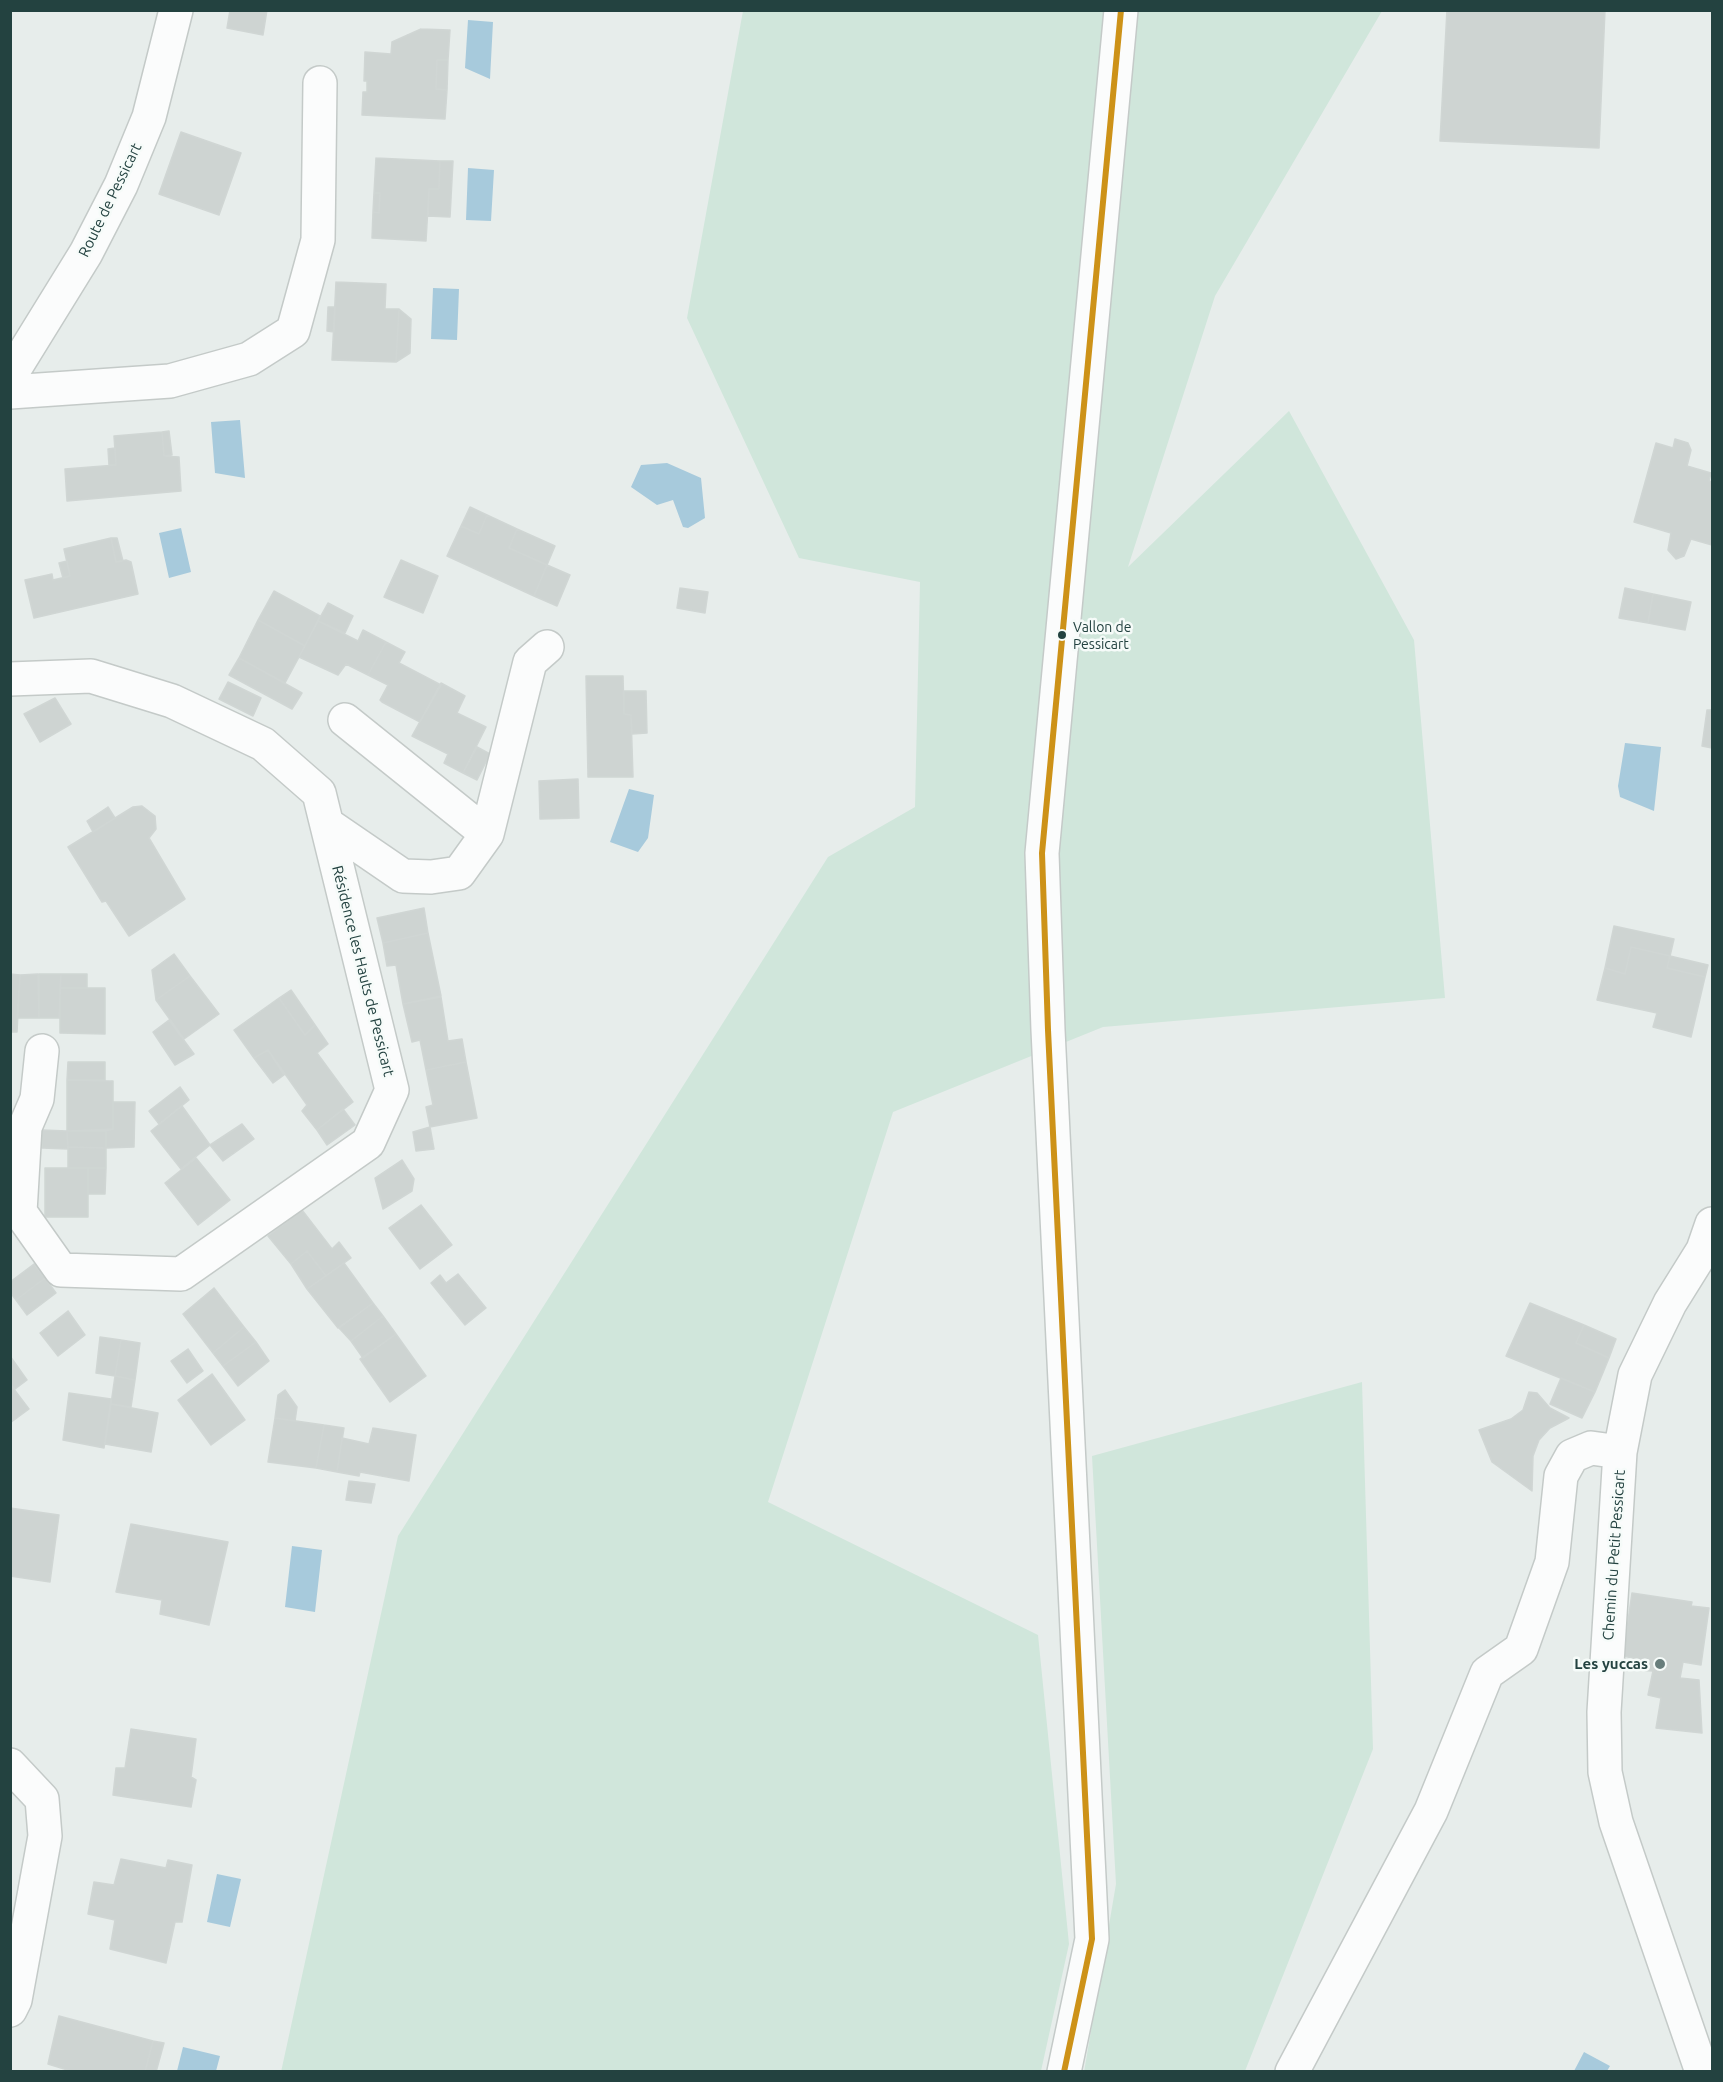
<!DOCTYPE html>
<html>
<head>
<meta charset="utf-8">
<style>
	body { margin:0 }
	#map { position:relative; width:1723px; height:2082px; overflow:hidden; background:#e7edeb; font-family:Ubuntu,sans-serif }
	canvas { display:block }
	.frame { position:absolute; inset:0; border:12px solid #234240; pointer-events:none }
</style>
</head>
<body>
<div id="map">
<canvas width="1723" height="2082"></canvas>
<div class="frame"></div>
</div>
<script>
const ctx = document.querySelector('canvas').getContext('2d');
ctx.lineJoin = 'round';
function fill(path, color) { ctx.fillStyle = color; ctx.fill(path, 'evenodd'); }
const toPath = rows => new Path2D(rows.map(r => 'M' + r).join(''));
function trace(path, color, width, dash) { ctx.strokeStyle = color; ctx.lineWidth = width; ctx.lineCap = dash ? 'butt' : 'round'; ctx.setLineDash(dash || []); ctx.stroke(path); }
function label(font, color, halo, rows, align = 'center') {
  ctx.font = font + ' Ubuntu,sans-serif'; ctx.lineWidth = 5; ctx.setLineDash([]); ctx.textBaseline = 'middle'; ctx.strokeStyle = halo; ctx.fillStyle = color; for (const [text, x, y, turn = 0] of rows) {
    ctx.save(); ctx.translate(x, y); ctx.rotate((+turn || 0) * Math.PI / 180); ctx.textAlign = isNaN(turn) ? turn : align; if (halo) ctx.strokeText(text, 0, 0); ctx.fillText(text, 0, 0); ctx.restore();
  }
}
const green = toPath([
	[743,11,1382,11,1215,296,1128,567,1289,411,1414,640,1445,998,1103,1027,893,1112,768,1502,1038,1635,1069,1944,1041,2071,281,2072,398,1536,828,857,915,807,920,582,799,558,687,318],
	[1362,1382,1373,1749,1245,2071,1084,2072,1116,1884,1092,1456]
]);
const water = toPath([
	[468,20,493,22,490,79,465,68],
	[468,168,494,170,491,221,466,220],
	[433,288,459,289,457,340,431,339],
	[240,420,245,478,215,473,211,422],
	[667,463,701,478,705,518,688,528,683,527,673,500,657,505,631,487,641,465],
	[181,528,191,572,169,578,159,533],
	[1625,743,1661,747,1654,811,1620,797,1618,786],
	[629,789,654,795,648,838,638,852,610,842],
	[292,1546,322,1550,315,1612,285,1607],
	[217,1874,241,1879,230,1927,207,1922],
	[183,2047,220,2056,216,2071,177,2071],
	[1584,2052,1610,2066,1607,2071,1574,2071]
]);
const building = toPath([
	[230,10,267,10,263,35,227,28,230,10],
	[1447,10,1605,10,1599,148,1440,141,1447,10],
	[421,29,450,30,448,60,437,60,436,89,447,90,445,119,362,115,363,92,367,92,367,81,364,81,365,52,391,54,392,42,421,29],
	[437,60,448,60,447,90,436,89,437,60],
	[181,132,241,153,219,215,159,194,181,132],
	[376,158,440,161,439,189,429,189,426,241,372,238,373,212,379,213,380,193,374,193,376,158],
	[440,161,453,161,450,217,428,216,429,189,439,189,440,161],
	[374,193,380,193,379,213,373,212,374,193],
	[336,282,386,284,385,309,399,309,396,362,332,360,336,282],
	[328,307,335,307,334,332,327,331,328,307],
	[399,309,411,319,410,353,396,362,399,309],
	[169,431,172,455,164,456,162,432,169,431],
	[162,432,164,456,179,457,181,491,67,501,65,469,116,465,114,436,162,432],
	[1675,439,1688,443,1691,450,1687,466,1711,473,1709,481,1712,482,1712,545,1691,539,1684,556,1676,559,1668,550,1671,533,1634,522,1656,443,1673,448,1675,439],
	[115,448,116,465,109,465,108,449,115,448],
	[470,507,487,515,479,534,461,526,470,507],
	[487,515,517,529,509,548,547,565,534,596,447,556,461,526,479,534,487,515],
	[517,529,555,546,547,565,509,548,517,529],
	[111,538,116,562,126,560,131,562,138,594,34,618,25,580,52,574,53,580,70,576,64,549,111,538],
	[111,538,117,538,123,561,116,562,111,538],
	[401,560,438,576,423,613,384,597,401,560],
	[67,561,70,576,63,578,59,563,67,561],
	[547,565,570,575,557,606,534,596,547,565],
	[680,588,708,592,705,613,677,608,680,588],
	[1625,588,1653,594,1648,623,1619,618,1625,588],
	[274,591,320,616,305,646,258,620,274,591],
	[1653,594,1691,602,1685,630,1648,623,1653,594],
	[328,603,353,616,345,633,318,621,328,603],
	[258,620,305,646,285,683,239,658,258,620],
	[318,621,358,641,363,630,386,642,368,675,346,664,338,675,299,657,318,621],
	[386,642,405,652,399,663,441,685,420,722,382,702,380,700,388,685,368,675,386,642],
	[239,658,302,693,292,709,229,675,239,658],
	[586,676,623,676,624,714,631,715,633,777,588,777,586,676],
	[228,682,261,698,253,716,219,699,228,682],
	[441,683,465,696,457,713,486,727,463,773,444,763,448,754,412,736,441,683],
	[624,691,646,691,647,733,632,734,631,715,624,714,624,691],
	[55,698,71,724,40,742,24,714,55,698],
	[1707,710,1712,710,1712,748,1702,746,1707,710],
	[477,747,490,754,477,780,463,773,477,747],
	[578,779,579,818,540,819,539,781,578,779],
	[142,806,155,816,156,829,149,838,185,899,129,936,106,901,102,902,68,847,133,807,142,806],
	[108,807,115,818,93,832,87,821,108,807],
	[424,908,428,933,383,943,377,918,424,908],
	[1614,926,1674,939,1670,956,1631,947,1625,974,1605,968,1614,926],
	[428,933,441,996,403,1004,396,965,387,966,383,943,428,933],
	[1631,947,1670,956,1667,968,1705,977,1691,1037,1653,1027,1657,1013,1597,1000,1605,968,1625,974,1631,947],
	[174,954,190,976,156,1000,152,970,174,954],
	[1670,956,1708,965,1705,977,1667,968,1670,956],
	[10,974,20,975,17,1032,10,1032,10,974],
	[38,974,39,1018,17,1018,20,975,38,974],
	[39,974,61,974,59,1018,39,1018,39,974],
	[61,974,87,974,87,988,60,988,61,974],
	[190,976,219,1014,184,1039,156,1000,190,976],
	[60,988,105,988,105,1034,60,1033,60,988],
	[291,990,315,1025,305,1035,279,998,291,990],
	[441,997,448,1041,462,1039,466,1062,426,1070,420,1040,412,1042,403,1004,441,997],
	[279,998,305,1035,315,1025,328,1044,317,1053,353,1102,317,1130,302,1111,307,1105,268,1050,254,1058,234,1030,279,998],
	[169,1020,194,1054,175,1065,153,1032,169,1020],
	[268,1050,284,1075,273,1083,254,1058,268,1050],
	[68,1062,105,1062,105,1080,67,1080,68,1062],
	[466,1062,477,1118,430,1127,426,1107,433,1105,426,1070,466,1062],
	[67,1080,113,1081,113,1129,67,1131,67,1080],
	[180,1087,189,1100,159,1124,149,1111,180,1087],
	[113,1102,135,1102,134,1147,106,1148,106,1131,113,1129,113,1102],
	[182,1106,210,1145,181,1169,151,1131,182,1106],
	[343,1109,355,1125,327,1145,317,1130,343,1109],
	[242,1124,254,1139,223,1161,210,1145,242,1124],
	[430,1127,434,1149,416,1151,413,1132,430,1127],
	[42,1130,67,1131,68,1149,42,1148,42,1130],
	[67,1131,106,1131,106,1148,68,1147,67,1131],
	[68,1147,106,1148,106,1168,68,1168,68,1147],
	[196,1158,230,1200,198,1225,165,1183,196,1158],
	[402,1160,414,1179,412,1191,383,1209,375,1178,402,1160],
	[45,1168,88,1168,88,1217,45,1217,45,1168],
	[88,1168,106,1168,105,1194,88,1194,88,1168],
	[421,1205,452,1245,420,1269,389,1228,421,1205],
	[302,1210,332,1249,339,1242,351,1258,326,1276,307,1251,291,1264,268,1236,302,1210],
	[307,1251,326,1276,307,1289,291,1264,307,1251],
	[344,1263,373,1303,338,1328,307,1289,344,1263],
	[34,1264,45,1278,16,1300,10,1292,10,1282,34,1264],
	[458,1274,486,1308,465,1325,431,1283,440,1275,446,1283,458,1274],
	[45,1278,56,1293,27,1315,16,1300,45,1278],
	[214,1288,244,1327,213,1353,183,1314,214,1288],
	[373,1303,383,1316,351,1341,339,1328,373,1303],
	[1530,1303,1584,1325,1576,1343,1609,1358,1595,1392,1506,1356,1530,1303],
	[68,1311,85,1335,58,1356,40,1333,68,1311],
	[383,1316,396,1334,363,1358,351,1341,383,1316],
	[1584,1325,1616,1339,1609,1358,1576,1343,1584,1325],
	[244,1327,256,1342,223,1366,213,1353,244,1327],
	[396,1334,426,1376,390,1402,360,1359,396,1334],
	[100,1337,121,1340,115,1376,96,1373,100,1337],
	[121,1340,140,1343,135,1380,115,1376,121,1340],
	[256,1342,269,1361,238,1386,223,1366,256,1342],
	[188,1349,203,1371,187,1383,171,1361,188,1349],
	[10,1356,27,1380,15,1389,10,1384,10,1356],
	[212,1374,245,1420,211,1445,178,1400,212,1374],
	[115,1376,135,1380,131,1407,111,1404,115,1376],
	[1561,1378,1595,1392,1582,1418,1550,1404,1561,1378],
	[10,1384,29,1409,10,1423,10,1384],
	[285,1390,297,1407,295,1421,275,1418,278,1395,285,1390],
	[1529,1392,1537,1393,1550,1408,1569,1418,1550,1428,1539,1440,1533,1456,1532,1491,1492,1462,1479,1430,1511,1419,1523,1410,1529,1392],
	[69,1393,111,1399,104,1448,63,1440,69,1393],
	[111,1404,158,1413,151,1452,105,1444,111,1404],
	[275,1418,324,1425,316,1468,268,1462,275,1418],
	[324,1425,344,1428,337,1472,316,1468,324,1425],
	[373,1428,416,1435,409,1481,360,1472,359,1476,337,1472,342,1438,369,1444,373,1428],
	[349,1481,375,1484,371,1503,346,1500,349,1481],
	[10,1508,59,1515,50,1582,10,1576,10,1508],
	[131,1524,228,1542,209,1625,160,1614,162,1600,116,1592,131,1524],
	[1632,1593,1692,1602,1691,1606,1709,1608,1701,1665,1683,1662,1680,1678,1699,1680,1702,1733,1656,1728,1661,1698,1648,1695,1653,1671,1636,1670,1638,1659,1623,1656,1632,1593],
	[131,1729,196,1739,191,1777,196,1780,191,1807,113,1795,116,1768,125,1768,131,1729],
	[121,1859,166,1868,168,1860,192,1865,182,1922,175,1922,166,1963,110,1949,115,1920,88,1914,94,1882,114,1885,121,1859],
	[59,2016,153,2041,145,2072,74,2072,48,2064,59,2016],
	[153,2041,164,2043,156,2072,145,2072,153,2041]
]);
const minor = toPath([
	[10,376,86,253,121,185,149,117,176,10],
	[10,392,170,381,249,359,293,331,318,240,320,83],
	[10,679,91,676,172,701,263,744,319,793,392,1090,368,1143,181,1274,61,1270,20,1212,25,1127,37,1099,42,1051],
	[345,720,487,834],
	[327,824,403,876,431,877,459,873,487,834,530,662,547,647],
	[10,1765,42,1799,45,1836,15,2000,10,2010],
	[1064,2072,1092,1939,1048,1030,1042,853,1121,10],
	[1292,2072,1431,1811,1487,1673,1521,1649,1552,1562,1561,1476,1572,1456,1591,1448,1620,1452],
	[1702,2072,1616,1822,1605,1772,1604,1712,1620,1452,1635,1375,1670,1303,1703,1250,1712,1224]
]);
const bus1 = toPath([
	[1064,2072,1092,1939,1048,1030,1042,853,1121,10]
]);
const markers = [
	[1062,635,5,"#234240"],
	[1660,1664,6,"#687e7c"]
];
const busNames = [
	["Vallon de",1073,627],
	["Pessicart",1073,644]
];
const streetNames = [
	["Route de Pessicart",110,200,-64],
	["Résidence les Hauts de Pessicart",363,971,76],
	["Chemin du Petit Pessicart",1614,1555,-86]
];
const poiNames = [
	["Les yuccas",1648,1664]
];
fill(green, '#d0e6db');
fill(water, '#a7cadc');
fill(building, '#ced4d2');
trace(building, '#d0d6d4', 1.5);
trace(minor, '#c4cac8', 36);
trace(minor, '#fbfcfc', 33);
trace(bus1, '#cd9218', 6);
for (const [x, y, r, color] of markers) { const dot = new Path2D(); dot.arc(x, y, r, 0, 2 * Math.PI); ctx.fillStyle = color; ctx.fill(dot); trace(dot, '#f6fbf9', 2); }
label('14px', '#234240', '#f6fbf9', busNames, 'left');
label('15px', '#234240', '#f6fbf9', streetNames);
label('bold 15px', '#234240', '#f6fbf9', poiNames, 'right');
</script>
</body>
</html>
